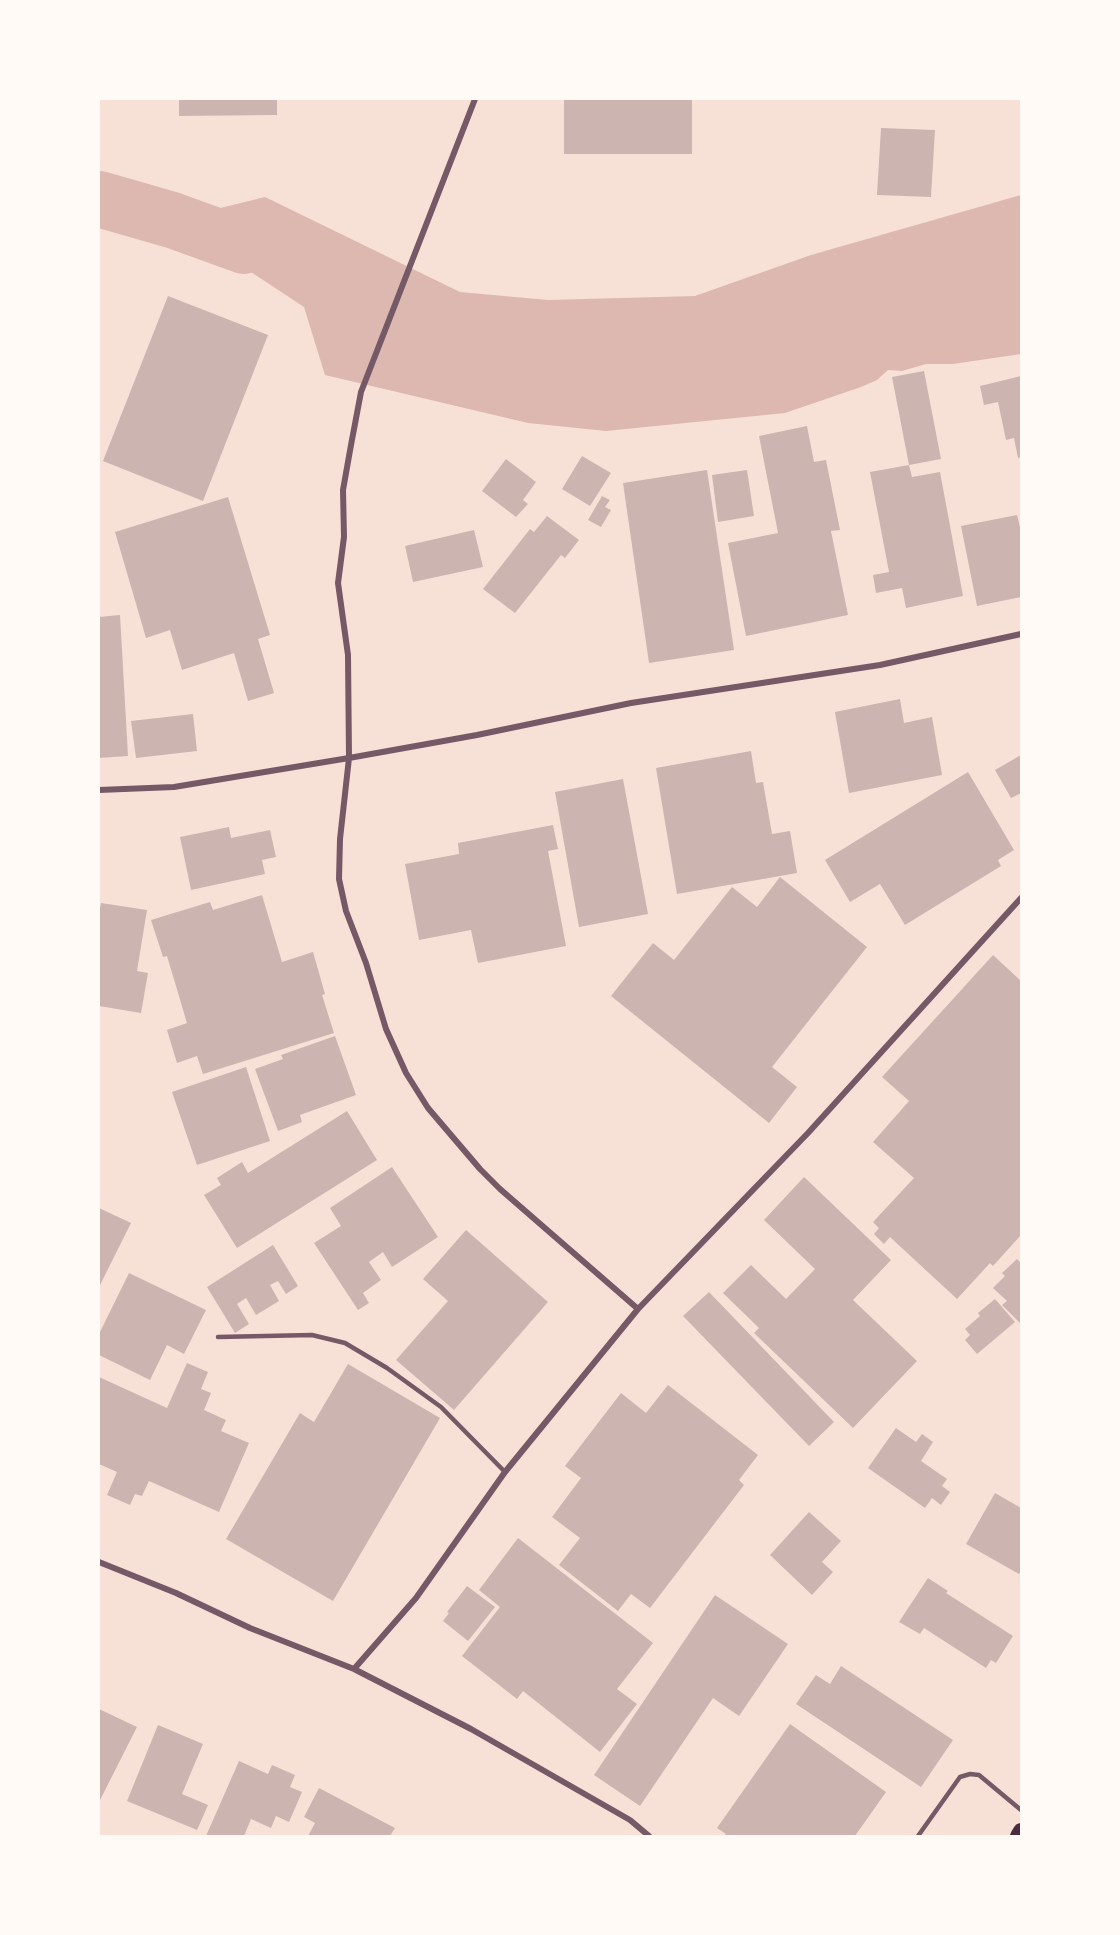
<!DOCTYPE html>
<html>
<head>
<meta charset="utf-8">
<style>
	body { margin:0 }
	#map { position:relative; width:1120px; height:1935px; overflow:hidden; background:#f7e1d7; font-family:"Fira Sans",sans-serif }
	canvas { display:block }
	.frame { position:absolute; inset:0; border:100px solid #fffaf5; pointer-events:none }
</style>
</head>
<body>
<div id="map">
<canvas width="1120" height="1935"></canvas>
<div class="frame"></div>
</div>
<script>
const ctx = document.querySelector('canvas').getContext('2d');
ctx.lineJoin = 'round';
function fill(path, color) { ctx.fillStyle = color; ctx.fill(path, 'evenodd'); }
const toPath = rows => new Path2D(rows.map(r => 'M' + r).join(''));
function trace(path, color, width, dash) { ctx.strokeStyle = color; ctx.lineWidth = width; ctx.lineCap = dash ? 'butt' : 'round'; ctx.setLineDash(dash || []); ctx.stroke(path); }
const water = toPath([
	[1021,195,1021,354,953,364,926,364,902,371,888,370,877,380,861,387,785,413,606,431,528,423,325,375,304,307,172,220,265,197,460,292,548,300,695,296,811,255]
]);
const river = toPath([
	[99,199,172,220,244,246]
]);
const building = toPath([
	[179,99,277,99,277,115,179,116],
	[564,99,692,99,692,154,564,154],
	[881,128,935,130,931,197,877,195],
	[168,296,268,335,203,501,103,461],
	[924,371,941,459,909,465,892,377],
	[1021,376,1021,457,1018,458,1014,438,1006,440,998,402,984,405,980,386],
	[807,426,814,462,826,460,840,530,831,531,848,615,746,636,728,543,778,533,759,436],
	[582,456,611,473,590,506,562,489],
	[506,459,536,482,523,500,528,504,516,517,482,491],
	[909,465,912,477,940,472,963,596,906,608,902,588,876,593,873,575,889,572,870,472],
	[707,470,734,650,649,663,623,483],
	[747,470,754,516,718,522,712,475],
	[602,496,610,500,605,507,611,510,601,527,588,520],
	[228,497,270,635,258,639,274,693,248,701,234,653,182,670,170,630,146,638,115,532],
	[1017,515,1021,531,1021,597,977,606,961,526],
	[547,516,579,540,565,558,561,555,515,613,483,589,530,529,534,532],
	[474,530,483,567,413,582,405,546],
	[120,615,128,756,99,758,99,617],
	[900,699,904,723,932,717,942,775,849,793,835,712],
	[193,714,197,751,136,758,131,721],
	[751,751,756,783,763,782,772,834,790,831,797,873,677,894,656,768],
	[1021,755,1021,793,1011,798,995,770],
	[968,772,1014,850,998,860,1001,866,905,925,880,884,850,902,825,860],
	[623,779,648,914,579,927,555,792],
	[553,825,558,849,548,851,566,946,478,963,471,930,419,940,405,864,459,854,458,843],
	[229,827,231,838,270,830,276,857,262,860,265,874,191,890,180,837],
	[780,877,867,947,772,1067,797,1087,769,1123,611,996,653,943,674,960,732,887,757,907],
	[262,895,282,962,313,952,325,994,322,995,334,1033,203,1074,197,1056,177,1063,167,1030,187,1023,167,956,163,957,151,920,210,902,213,910],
	[101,903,147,910,137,971,148,973,141,1013,99,1006,99,912],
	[993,955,1021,981,1021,1235,993,1266,990,1263,957,1299,890,1237,884,1244,874,1234,879,1228,873,1222,914,1178,873,1142,909,1101,882,1077],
	[335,1036,356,1095,300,1115,302,1122,278,1131,255,1069,283,1059,281,1055],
	[246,1067,270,1141,197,1165,172,1092],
	[347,1111,377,1160,237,1248,204,1195,221,1185,217,1178,242,1162,248,1173],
	[392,1167,438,1237,392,1267,383,1252,369,1262,381,1280,363,1293,369,1303,358,1310,314,1243,341,1226,330,1208],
	[804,1177,891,1260,853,1300,917,1361,853,1428,754,1333,759,1328,723,1293,751,1265,786,1299,815,1269,764,1220],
	[99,1208,131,1223,99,1287],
	[466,1230,548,1302,454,1410,396,1360,448,1301,423,1279],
	[273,1245,298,1286,286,1294,278,1281,270,1285,279,1301,256,1315,246,1298,237,1304,249,1324,235,1333,207,1287],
	[1017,1259,1021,1263,1021,1324,1002,1305,1007,1301,993,1288,1005,1276,1002,1273],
	[129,1273,206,1310,184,1354,167,1345,150,1380,99,1355,99,1334],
	[709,1292,834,1422,809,1446,683,1316],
	[995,1299,1015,1322,977,1354,965,1340,970,1335,965,1329,980,1316,978,1313],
	[187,1363,208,1372,201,1389,211,1393,204,1410,226,1420,221,1431,249,1443,219,1512,149,1481,142,1496,135,1494,130,1505,107,1495,117,1472,99,1464,99,1377,167,1408],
	[348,1364,440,1418,333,1601,226,1539,300,1413,314,1422],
	[668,1385,758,1455,739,1480,744,1485,650,1608,631,1594,618,1611,559,1565,580,1538,552,1517,581,1478,565,1466,621,1393,646,1413],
	[896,1428,916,1442,922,1434,933,1442,921,1461,947,1479,942,1486,950,1492,941,1505,932,1498,925,1508,868,1468],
	[995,1493,1021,1508,1021,1571,1019,1574,966,1544],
	[809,1512,841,1541,822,1562,833,1572,812,1595,770,1555],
	[518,1538,653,1643,617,1689,637,1704,600,1752,523,1691,517,1699,462,1656,500,1607,479,1590],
	[928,1578,948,1591,946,1593,1013,1636,996,1663,991,1660,986,1668,924,1628,920,1634,899,1622],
	[467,1586,495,1607,468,1641,443,1621,449,1613,447,1612],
	[715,1595,788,1644,739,1716,713,1698,640,1806,594,1775],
	[841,1666,953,1740,921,1787,796,1704,816,1675,830,1684],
	[99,1709,137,1727,99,1802],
	[790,1724,886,1792,855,1836,724,1836,726,1834,717,1828],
	[158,1725,203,1744,182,1794,208,1805,197,1830,127,1801],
	[239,1761,268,1774,272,1765,295,1775,290,1787,302,1792,289,1822,276,1816,271,1828,251,1819,244,1836,206,1836],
	[319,1788,395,1828,390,1836,308,1836,315,1823,304,1817]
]);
const service = toPath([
	[218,1337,312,1335,345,1343,387,1368,441,1407,505,1472],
	[918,1836,960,1777,970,1774,979,1775,1021,1810]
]);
const minor = toPath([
	[475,99,361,392,351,445,343,490,344,537,338,583,348,655,349,758,340,839,339,879,346,911,366,963,386,1029,406,1073,428,1108,480,1169,500,1189,638,1309],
	[99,790,174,787,349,758,477,735,631,703,880,665,1021,634],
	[99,1562,176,1593,250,1628,354,1669,471,1729,630,1820,649,1836],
	[354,1669,416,1598,505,1472,638,1309,808,1133,1021,898]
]);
const trunk = toPath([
	[1018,1836,1021,1831]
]);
fill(water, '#dcb8b0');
trace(river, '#dcb8b0', 56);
fill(building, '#ccb4b1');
trace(service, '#755966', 4.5);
trace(minor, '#755966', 6);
trace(trunk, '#4a2c40', 16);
</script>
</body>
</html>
